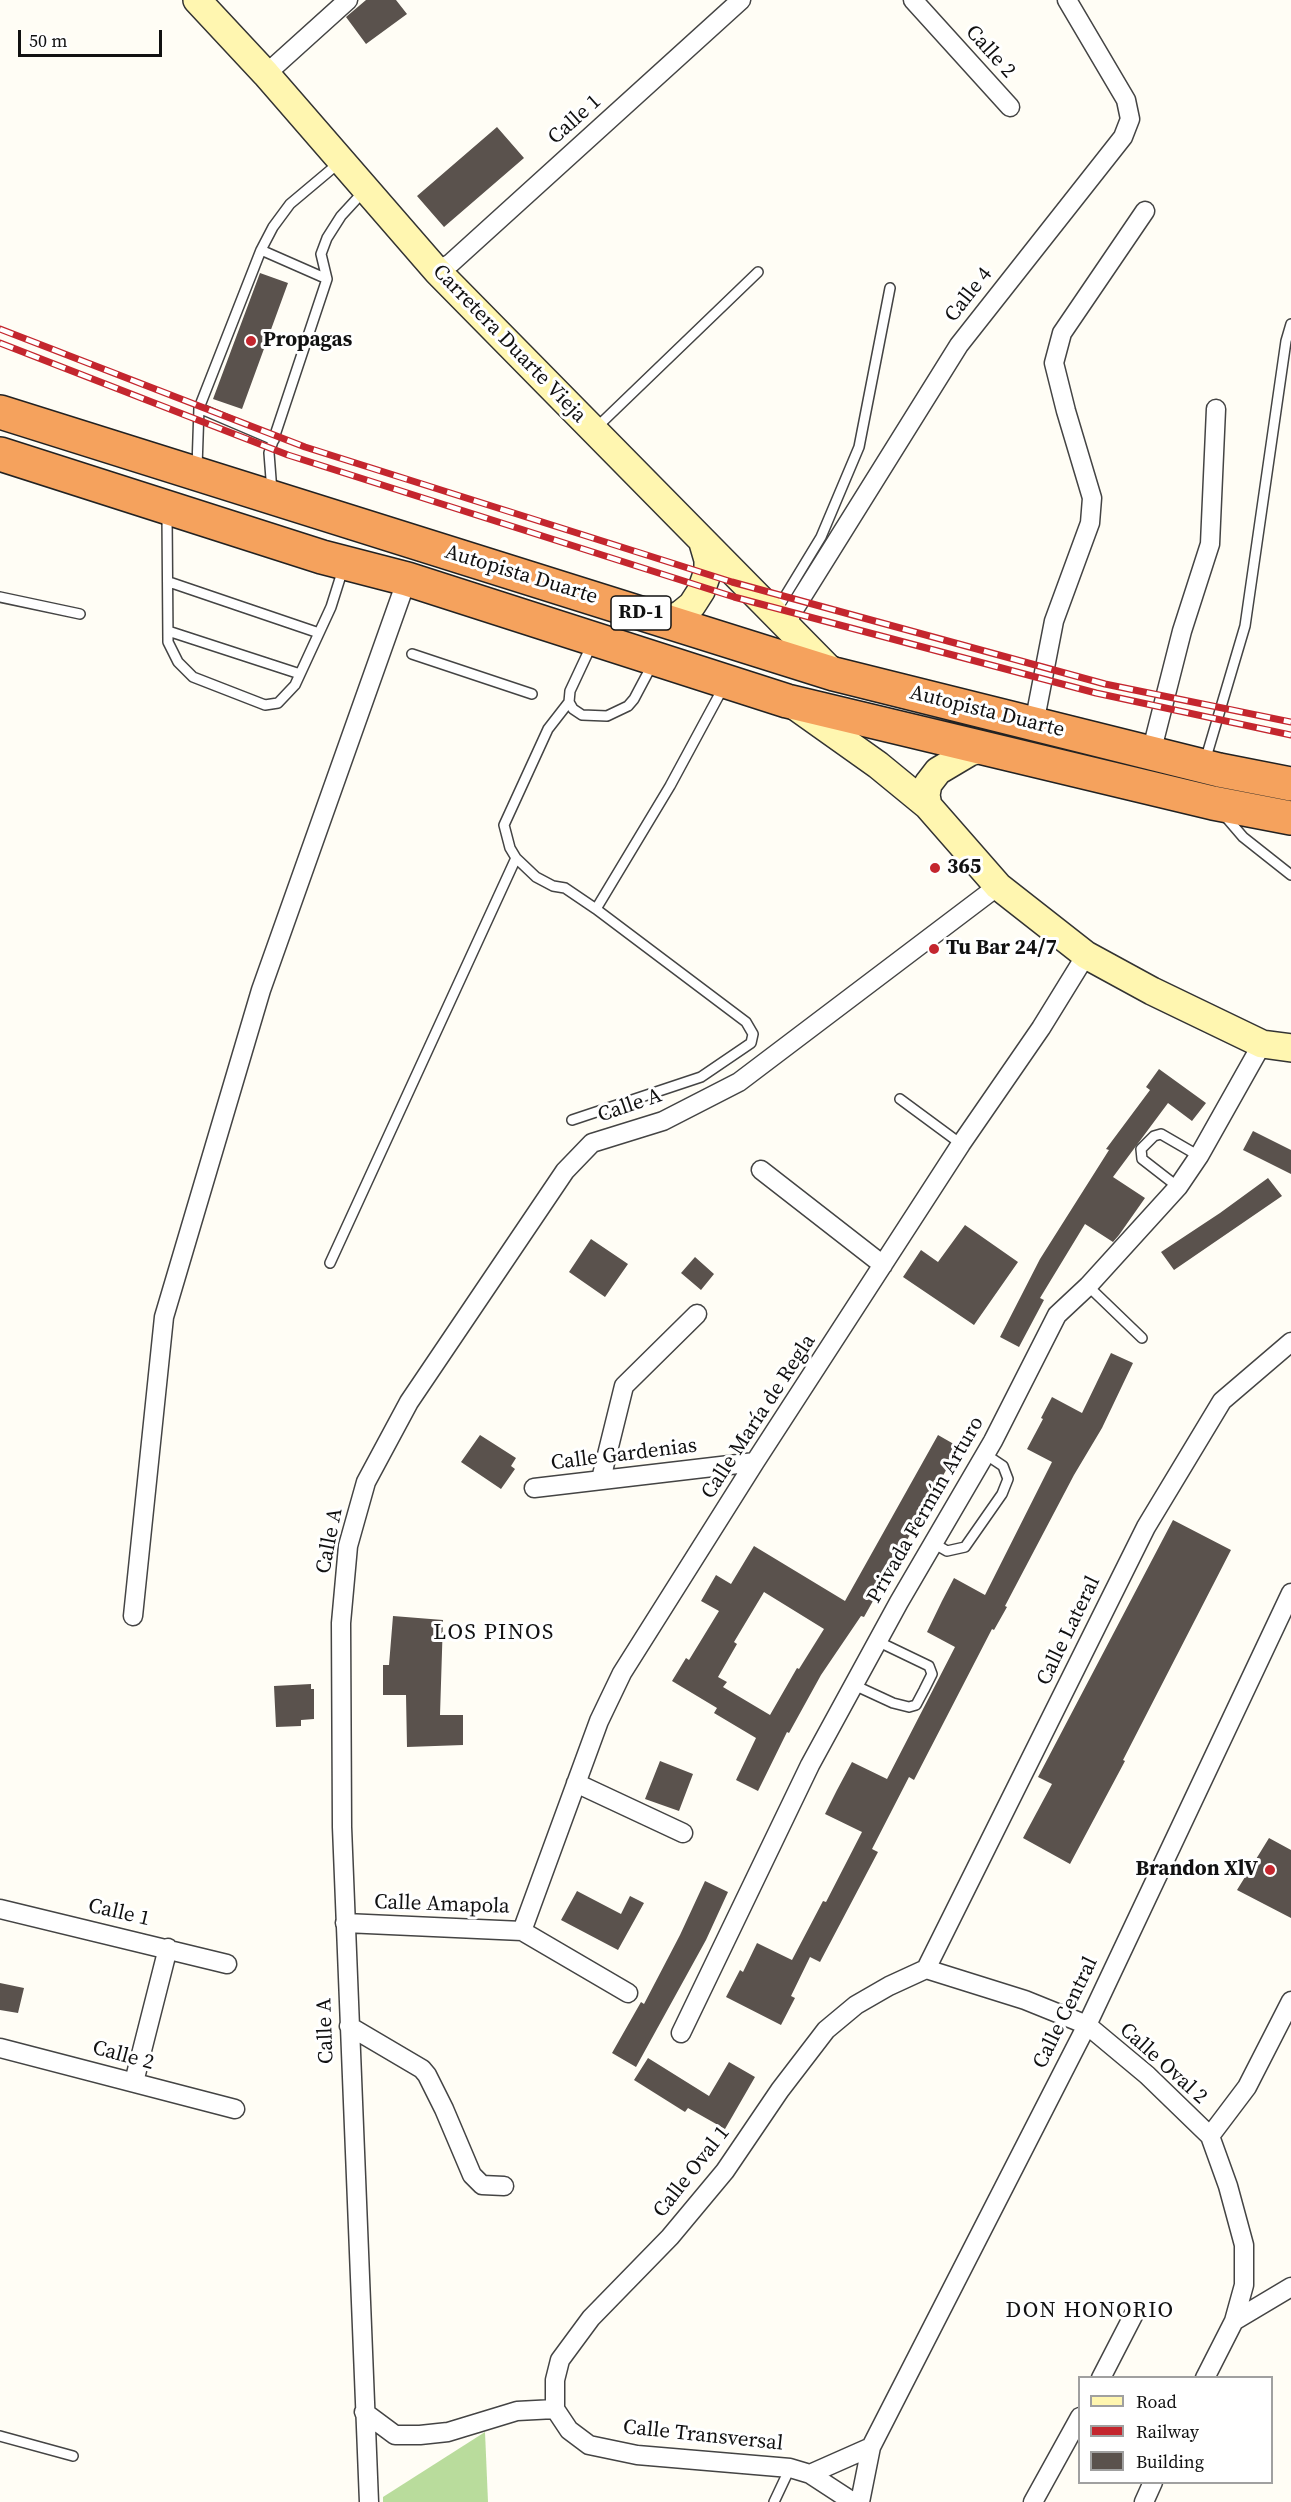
<!DOCTYPE html>
<html>
<head>
<meta charset="utf-8">
<style>
	body { margin:0 }
	#map { position:relative; width:1291px; height:2502px; overflow:hidden; background:#fffdf5; font-family:"Source Serif 4",serif }
	canvas { display:block }
	.legend { position:absolute; left:1078px; top:2376px; width:195px; height:108px; box-sizing:border-box; background:#fff; border:2px solid #a0a0a0; margin:0; padding:8px 10px; list-style:none; font-size:18px; color:#111 }
	.legend li { display:flex; align-items:center; gap:12px; height:30px }
	.legend b { width:30px; border:2px solid #a0a0a0 }
	.scale { position:absolute; left:18px; top:30px; width:144px; height:27px; box-sizing:border-box; border:3px solid #111; border-top:0; padding-left:8px; font-size:18px; line-height:21px; white-space:nowrap; color:#111; -webkit-text-stroke:4px #fff; paint-order:stroke }
</style>
</head>
<body>
<div id="map">
<canvas width="1291" height="2502"></canvas>
<ul class="legend">
<li><b style="height:8px;background:#fff6b0"></b>Road</li>
<li><b style="height:8px;background:#c4262e"></b>Railway</li>
<li><b style="height:16px;background:#5a524d"></b>Building</li>
</ul>
<div class="scale">50 m</div>
</div>
<script>
const ctx = document.querySelector('canvas').getContext('2d');
ctx.lineJoin = 'round';
function fill(path, color) { ctx.fillStyle = color; ctx.fill(path, 'evenodd'); }
const toPath = rows => new Path2D(rows.map(r => 'M' + r).join(''));
function trace(path, color, width, dash) { ctx.strokeStyle = color; ctx.lineWidth = width; ctx.lineCap = dash ? 'butt' : 'round'; ctx.setLineDash(dash || []); ctx.stroke(path); }
function label(font, color, halo, rows, align = 'center') {
  ctx.font = font + ' "Source Serif 4",serif'; ctx.lineWidth = 6; ctx.setLineDash([]); ctx.textBaseline = 'middle'; ctx.strokeStyle = halo; ctx.fillStyle = color; for (const [text, x, y, turn = 0] of rows) {
    ctx.save(); ctx.translate(x, y); ctx.rotate((+turn || 0) * Math.PI / 180); ctx.textAlign = isNaN(turn) ? turn : align; if (halo) ctx.strokeText(text, 0, 0); ctx.fillText(text, 0, 0); ctx.restore();
  }
}
const forest = toPath([
	[485,2432,488,2502,383,2502,383,2497]
]);
const building = toPath([
	[366,0,396,0,407,14,366,44,346,17],
	[497,127,524,158,444,227,417,196],
	[260,273,288,283,242,409,213,399],
	[1159,1069,1206,1103,1192,1121,1168,1103,1113,1177,1145,1198,1119,1235,1113,1242,1085,1224,1040,1298,1044,1300,1019,1347,1000,1337,1040,1259,1109,1150,1106,1149,1150,1090,1146,1087],
	[1253,1131,1291,1150,1291,1174,1243,1150],
	[1268,1178,1282,1196,1174,1270,1161,1252,1220,1213],
	[965,1225,1018,1262,974,1325,903,1277,921,1250,938,1262],
	[591,1239,628,1264,605,1297,569,1272],
	[695,1257,714,1274,701,1290,681,1273],
	[1111,1353,1133,1363,1102,1428,1074,1475,1005,1606,1007,1607,994,1630,992,1629,914,1780,909,1777,872,1849,878,1852,820,1962,810,1957,791,1996,795,1998,781,2025,726,1997,740,1970,743,1972,757,1943,792,1960,823,1901,826,1902,862,1832,825,1814,837,1790,852,1762,887,1779,955,1647,927,1632,942,1601,954,1578,985,1595,1052,1462,1027,1449,1043,1419,1041,1418,1052,1397,1082,1413],
	[480,1435,516,1458,511,1466,515,1469,501,1489,461,1462],
	[938,1435,959,1447,864,1617,861,1616,821,1675,789,1733,787,1732,758,1791,736,1780,756,1738,714,1713,717,1708,672,1681,686,1658,689,1660,719,1611,701,1601,716,1575,731,1584,754,1546,845,1601],
	[764,1592,824,1629,799,1669,797,1668,770,1715,723,1687,727,1682,718,1677,737,1644,734,1642],
	[1173,1520,1231,1550,1123,1760,1125,1761,1070,1864,1023,1838,1052,1784,1038,1777],
	[393,1616,443,1620,440,1715,463,1715,463,1745,407,1747,406,1695,383,1695,383,1665,389,1665],
	[311,1684,311,1689,314,1689,314,1719,301,1720,301,1726,276,1727,274,1686],
	[660,1761,693,1774,679,1811,645,1799],
	[1269,1838,1291,1850,1291,1918,1237,1890],
	[705,1881,728,1892,706,1940,636,2067,612,2053,641,2002,644,2004,680,1935],
	[577,1891,621,1914,630,1896,644,1903,618,1950,561,1920],
	[0,1983,24,1988,18,2013,0,2010],
	[648,2058,709,2096,729,2062,755,2077,725,2129,688,2108,685,2112,634,2080]
]);
const service = toPath([
	[261,250,327,279],
	[199,408,274,440],
	[596,428,758,272],
	[197,467,199,408,261,250,273,227,290,204,340,162],
	[272,492,269,453,327,279,321,254,327,238,341,216,364,191],
	[167,515,168,642,178,662,193,677,265,705,278,703,295,685,331,607,343,569],
	[169,582,319,633],
	[0,597,80,614],
	[776,611,821,537,859,447,890,288],
	[168,631,300,674],
	[592,644,570,691,569,702,573,709,582,715,607,716,628,706,634,699,652,665],
	[412,654,532,694],
	[569,702,548,729,504,825,510,848,516,858,536,877,553,886,565,888,596,909,670,786,724,686],
	[1205,761,1245,626,1286,341,1291,324],
	[1225,816,1243,837,1291,875],
	[900,1099,961,1144],
	[572,1120,701,1077,751,1043,753,1034,746,1022,596,909],
	[1178,1187,1142,1159,1141,1149,1154,1136,1161,1134,1199,1156],
	[330,1263,516,858],
	[1088,1286,1142,1338],
	[933,1543,947,1551,965,1547,1002,1494,1008,1479,1003,1466,985,1454],
	[854,1685,893,1703,909,1707,916,1705,924,1690,932,1674,929,1666,877,1641],
	[0,2436,73,2456],
	[774,2502,790,2468]
]);
const minor = toPath([
	[913,0,1010,107],
	[266,74,348,0],
	[437,271,451,263,741,0],
	[785,624,959,345,1123,137,1130,119,1126,100,1067,0],
	[1034,724,1054,621,1090,523,1092,498,1066,411,1054,363,1062,333,1145,211],
	[1151,753,1182,631,1210,544,1216,409],
	[761,1170,883,1265],
	[601,1479,624,1386,697,1314],
	[534,1488,755,1462],
	[133,1616,164,1317,261,990,407,579],
	[576,1783,683,1833],
	[0,1909,227,1964],
	[345,1923,522,1931,628,1993],
	[522,1931,599,1721,622,1673,755,1462,961,1144,1041,1028,1086,955],
	[926,1969,1146,1527,1222,1401,1291,1342],
	[349,2026,422,2069,427,2075,444,2109,472,2175,482,2185,504,2186],
	[681,2033,810,1765,899,1602,993,1441,1057,1315,1088,1286,1178,1187,1199,1156,1262,1044],
	[0,2048,235,2109],
	[134,2082,168,1948],
	[1210,2136,1247,2087,1291,2001],
	[1234,2321,1291,2287],
	[1101,2378,1134,2314],
	[555,2409,569,2430,589,2445,637,2455,790,2468,810,2474,853,2502],
	[364,2412,395,2435,420,2435,448,2432,517,2411,555,2409,555,2380,560,2360,591,2318,670,2237,725,2171,780,2090,826,2030,856,2005,889,1986,926,1969,1025,2000,1087,2025,1147,2075,1210,2136,1228,2186,1244,2245,1244,2285,1234,2321,1205,2378],
	[810,2474,871,2447],
	[369,2502,342,1827,341,1623,348,1546,366,1482,409,1402,565,1171,592,1143,663,1121,739,1082,998,886],
	[860,2502,871,2447,1087,2025,1291,1593],
	[1033,2502,1080,2417],
	[1144,2502,1153,2482]
]);
const secondary = toPath([
	[197,0,266,74,437,271,834,674],
	[667,621,681,614,692,605,701,591,708,571,708,560,703,543],
	[795,706,878,765,928,806,998,886,1086,955,1152,991,1262,1044,1291,1048],
	[928,806,926,795,928,784,938,771,970,752,983,748]
]);
const motorway = toPath([
	[0,412,834,674,1219,770,1291,784],
	[0,454,322,557,407,579,787,701,1213,803,1291,818]
]);
const rail = toPath([
	[0,329,305,447,732,582,1105,684,1291,722],
	[0,343,288,455,734,597,1096,693,1291,735]
]);
const markers = [
	[251,341,6,"#c4262e"],
	[935,868,6,"#c4262e"],
	[934,949,6,"#c4262e"],
	[1270,1870,6,"#c4262e"]
];
const shields = [
	[641,613,60]
];
const shieldNames = [
	["RD-1",641,613]
];
const streetNames = [
	["Calle 2",990,52,48],
	["Calle 1",575,120,-42],
	["Calle 4",969,295,-52],
	["Carretera Duarte Vieja",509,344,46],
	["Autopista Duarte",521,575,17],
	["Autopista Duarte",987,712,14],
	["Calle A",630,1106,-19],
	["Calle María de Regla",759,1417,-57],
	["Calle Gardenias",624,1455,-7],
	["Privada Fermín Arturo",926,1510,-60],
	["Calle A",330,1541,-79],
	["Calle Lateral",1069,1631,-64],
	["Calle Amapola",442,1905,2],
	["Calle 1",119,1913,13],
	["Calle Central",1066,2013,-64],
	["Calle A",326,2031,-92],
	["Calle 2",123,2056,15],
	["Calle Oval 2",1163,2064,42],
	["Calle Oval 1",692,2172,-52],
	["Calle Transversal",703,2436,6]
];
const poiNames = [
	["Propagas",263,341],
	["365",947,868],
	["Tu Bar 24/7",946,949],
	["Brandon XlV",1258,1870,"right"]
];
const neighbourhoodNames = [
	["LOS PINOS",494,1633],
	["DON HONORIO",1090,2311]
];
fill(forest, '#b9dc9c');
fill(building, '#5a524d');
trace(service, '#444', 12);
trace(minor, '#444', 21);
trace(secondary, '#333', 30);
trace(motorway, '#222', 36);
trace(service, '#fff', 9);
trace(minor, '#fff', 18);
trace(secondary, '#fff6b0', 27);
trace(motorway, '#f5a25d', 33);
trace(rail, '#c4262e', 7);
trace(rail, '#fff', 4.5, [14]);
for (const [x, y, r, color] of markers) { const dot = new Path2D(); dot.arc(x, y, r, 0, 2 * Math.PI); ctx.fillStyle = color; ctx.fill(dot); trace(dot, '#fff', 2); }
for (const [x, y, w] of shields) { const box = new Path2D(); box.roundRect(x - w / 2, y - 17, w, 34, 4.5); ctx.fillStyle = '#fff'; ctx.fill(box); trace(box, '#111', 1.5); }
label('bold 20px', '#111', null, shieldNames);
label('21px', '#111', '#fff', streetNames);
label('bold 21px', '#111', '#fff', poiNames, 'left');
ctx.letterSpacing = '1.5px';
label('22px', '#111', '#fff', neighbourhoodNames);
ctx.letterSpacing = '0px';
</script>
</body>
</html>
